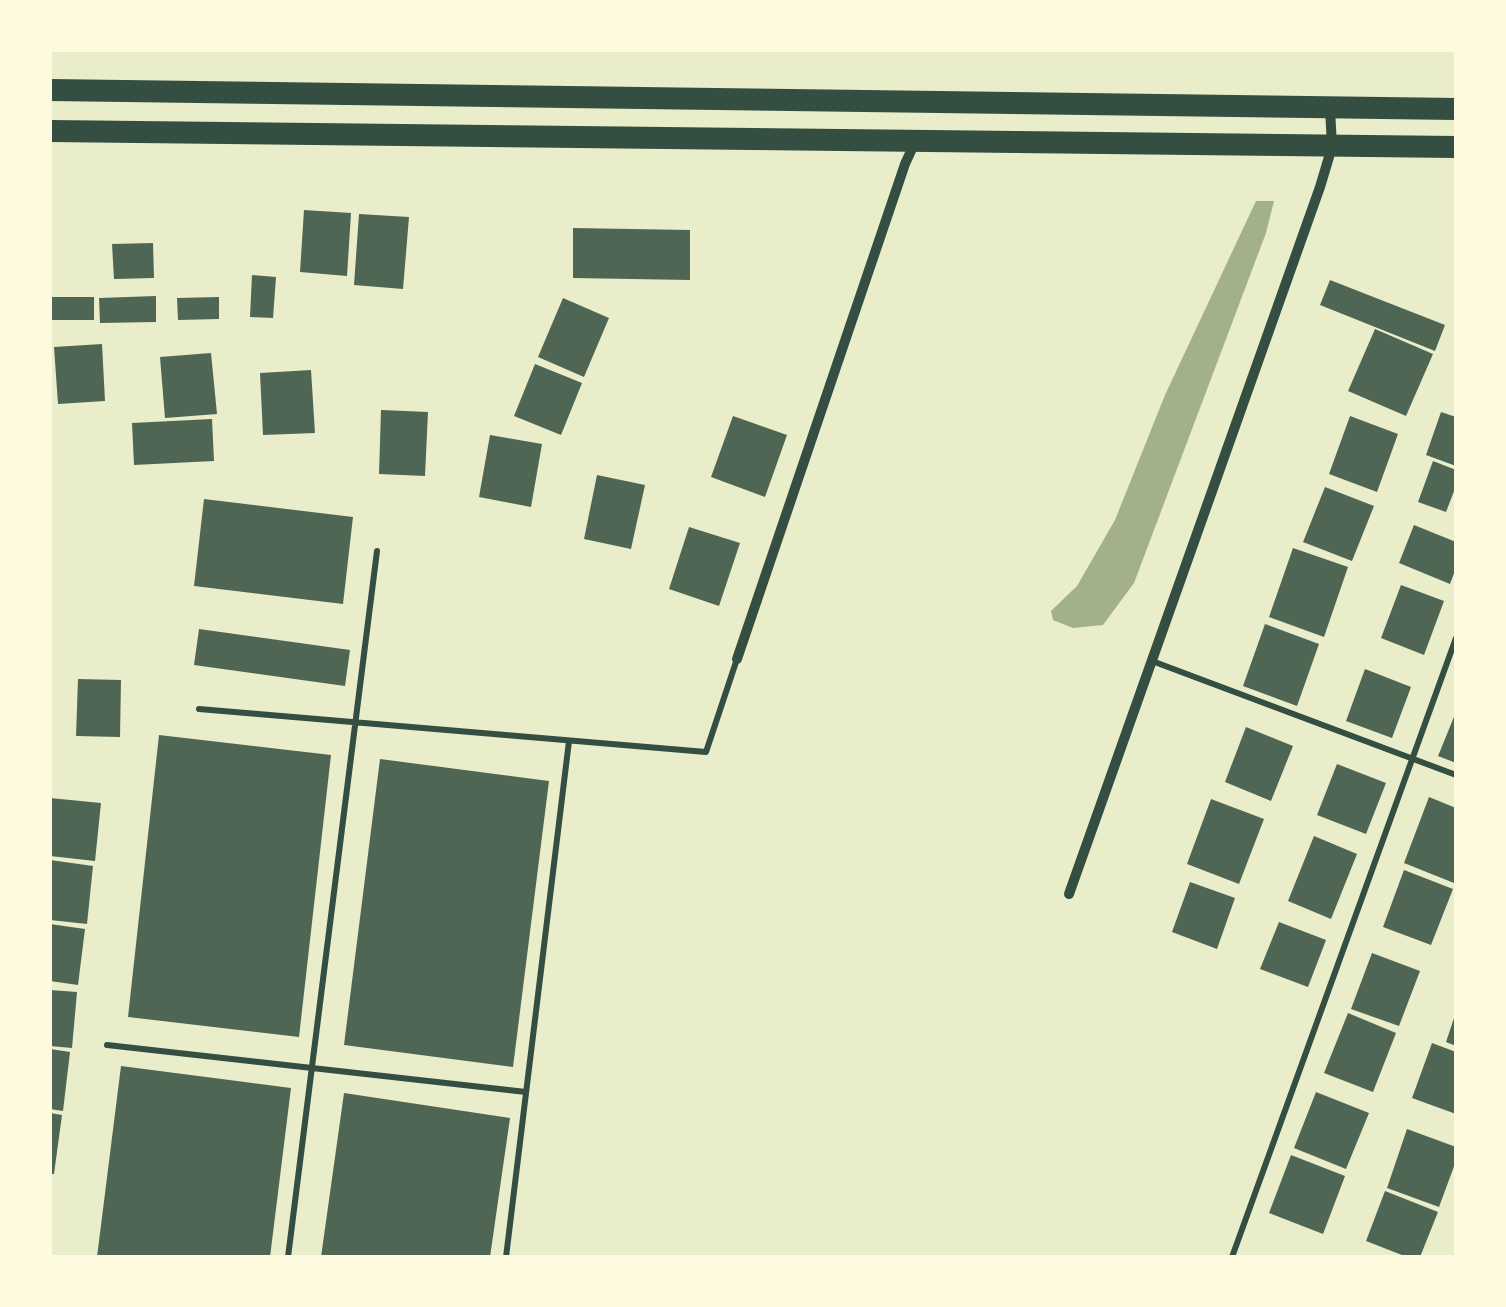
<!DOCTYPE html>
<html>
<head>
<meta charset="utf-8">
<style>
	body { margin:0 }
	#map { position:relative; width:1506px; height:1307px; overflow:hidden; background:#e9edc9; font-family:"Varela Round",sans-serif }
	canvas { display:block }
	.frame { position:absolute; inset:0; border:52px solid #fefae0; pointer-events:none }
</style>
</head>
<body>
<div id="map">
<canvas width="1506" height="1307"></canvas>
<div class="frame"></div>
</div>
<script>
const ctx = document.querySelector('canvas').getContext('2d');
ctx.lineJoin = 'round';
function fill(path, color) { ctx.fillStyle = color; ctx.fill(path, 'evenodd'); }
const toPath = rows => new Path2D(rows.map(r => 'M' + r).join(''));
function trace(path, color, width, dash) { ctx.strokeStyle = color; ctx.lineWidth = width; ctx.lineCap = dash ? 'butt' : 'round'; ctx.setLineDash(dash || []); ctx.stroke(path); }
const water = toPath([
	[1256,201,1274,201,1266,233,1134,583,1103,625,1073,628,1053,620,1051,611,1077,586,1115,520,1165,395]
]);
const building = toPath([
	[304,210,351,213,347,276,300,272],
	[359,214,409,217,403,289,354,285],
	[573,228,690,230,690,280,573,278],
	[153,243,154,278,114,279,112,244],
	[252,275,276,277,273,318,250,317],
	[1330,280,1445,325,1435,351,1320,305],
	[156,296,156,322,100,323,99,298],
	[52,297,94,297,94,320,51,320],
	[219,297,219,319,178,320,177,298],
	[563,298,609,318,584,377,538,357],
	[1375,329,1433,354,1406,416,1348,391],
	[102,344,105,401,58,404,54,347],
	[211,353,217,414,165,418,160,357],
	[535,364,582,383,561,435,514,416],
	[311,370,315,433,263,435,260,373],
	[381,410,428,412,425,476,379,474],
	[1441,412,1456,417,1456,466,1426,455],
	[733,416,787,435,765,497,711,477],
	[1350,416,1398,434,1377,492,1329,474],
	[212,419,214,461,134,465,132,423],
	[490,435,542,444,531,507,479,497],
	[1433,461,1456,470,1456,486,1446,512,1418,502],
	[597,475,645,485,631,549,584,539],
	[1325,487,1374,506,1352,561,1303,542],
	[204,499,353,517,343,604,194,586],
	[1414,525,1456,542,1456,568,1450,584,1399,563],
	[689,527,740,543,719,606,669,589],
	[1293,548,1348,567,1324,637,1269,617],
	[1401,585,1444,601,1424,655,1381,638],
	[1265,624,1319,644,1297,706,1243,686],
	[199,629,350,650,345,686,194,665],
	[1365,669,1411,687,1392,738,1346,721],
	[78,679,121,680,120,737,76,736],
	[1456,712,1456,763,1438,756],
	[1246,727,1293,746,1271,801,1225,782],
	[159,735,331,755,299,1037,128,1017],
	[380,759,549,781,513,1067,344,1045],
	[1337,764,1386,783,1366,834,1317,815],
	[1429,797,1456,808,1454,883,1404,863],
	[50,798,101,803,95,861,50,856],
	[1211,799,1264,819,1239,884,1187,864],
	[1314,836,1357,854,1331,919,1288,901],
	[50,860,93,866,87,924,50,920],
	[1404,870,1453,889,1431,945,1383,927],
	[1190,882,1235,898,1217,949,1172,932],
	[1279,922,1326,940,1308,987,1260,969],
	[50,924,85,929,78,985,50,981],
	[1372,953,1420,971,1399,1026,1351,1009],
	[50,990,77,992,72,1048,50,1046],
	[1348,1013,1396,1033,1373,1092,1324,1073],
	[1455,1015,1456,1015,1456,1046,1446,1042],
	[1432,1043,1456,1052,1456,1114,1412,1098],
	[50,1049,70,1052,63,1111,50,1109],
	[121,1066,291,1088,270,1257,97,1257],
	[1316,1092,1369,1113,1346,1169,1294,1148],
	[344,1093,510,1118,490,1257,321,1257],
	[50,1113,62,1115,54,1174,50,1174],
	[1407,1129,1456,1147,1456,1161,1439,1207,1387,1188],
	[1291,1155,1345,1176,1323,1234,1269,1213],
	[1385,1191,1438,1212,1420,1257,1407,1257,1366,1241]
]);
const service = toPath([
	[1152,661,1456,775],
	[199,709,706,752,737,659],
	[107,1045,526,1092],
	[288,1257,377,551],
	[506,1257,569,741],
	[1232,1257,1456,638]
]);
const minor = toPath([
	[737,659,905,164,916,140],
	[1069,894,1320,187,1332,147,1330,108]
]);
const trunk = toPath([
	[50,90,1456,109],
	[50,131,1456,147]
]);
fill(water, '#a3b18a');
fill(building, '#4f6655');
trace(service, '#344e41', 6);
trace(minor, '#344e41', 10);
trace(trunk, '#344e41', 22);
</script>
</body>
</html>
